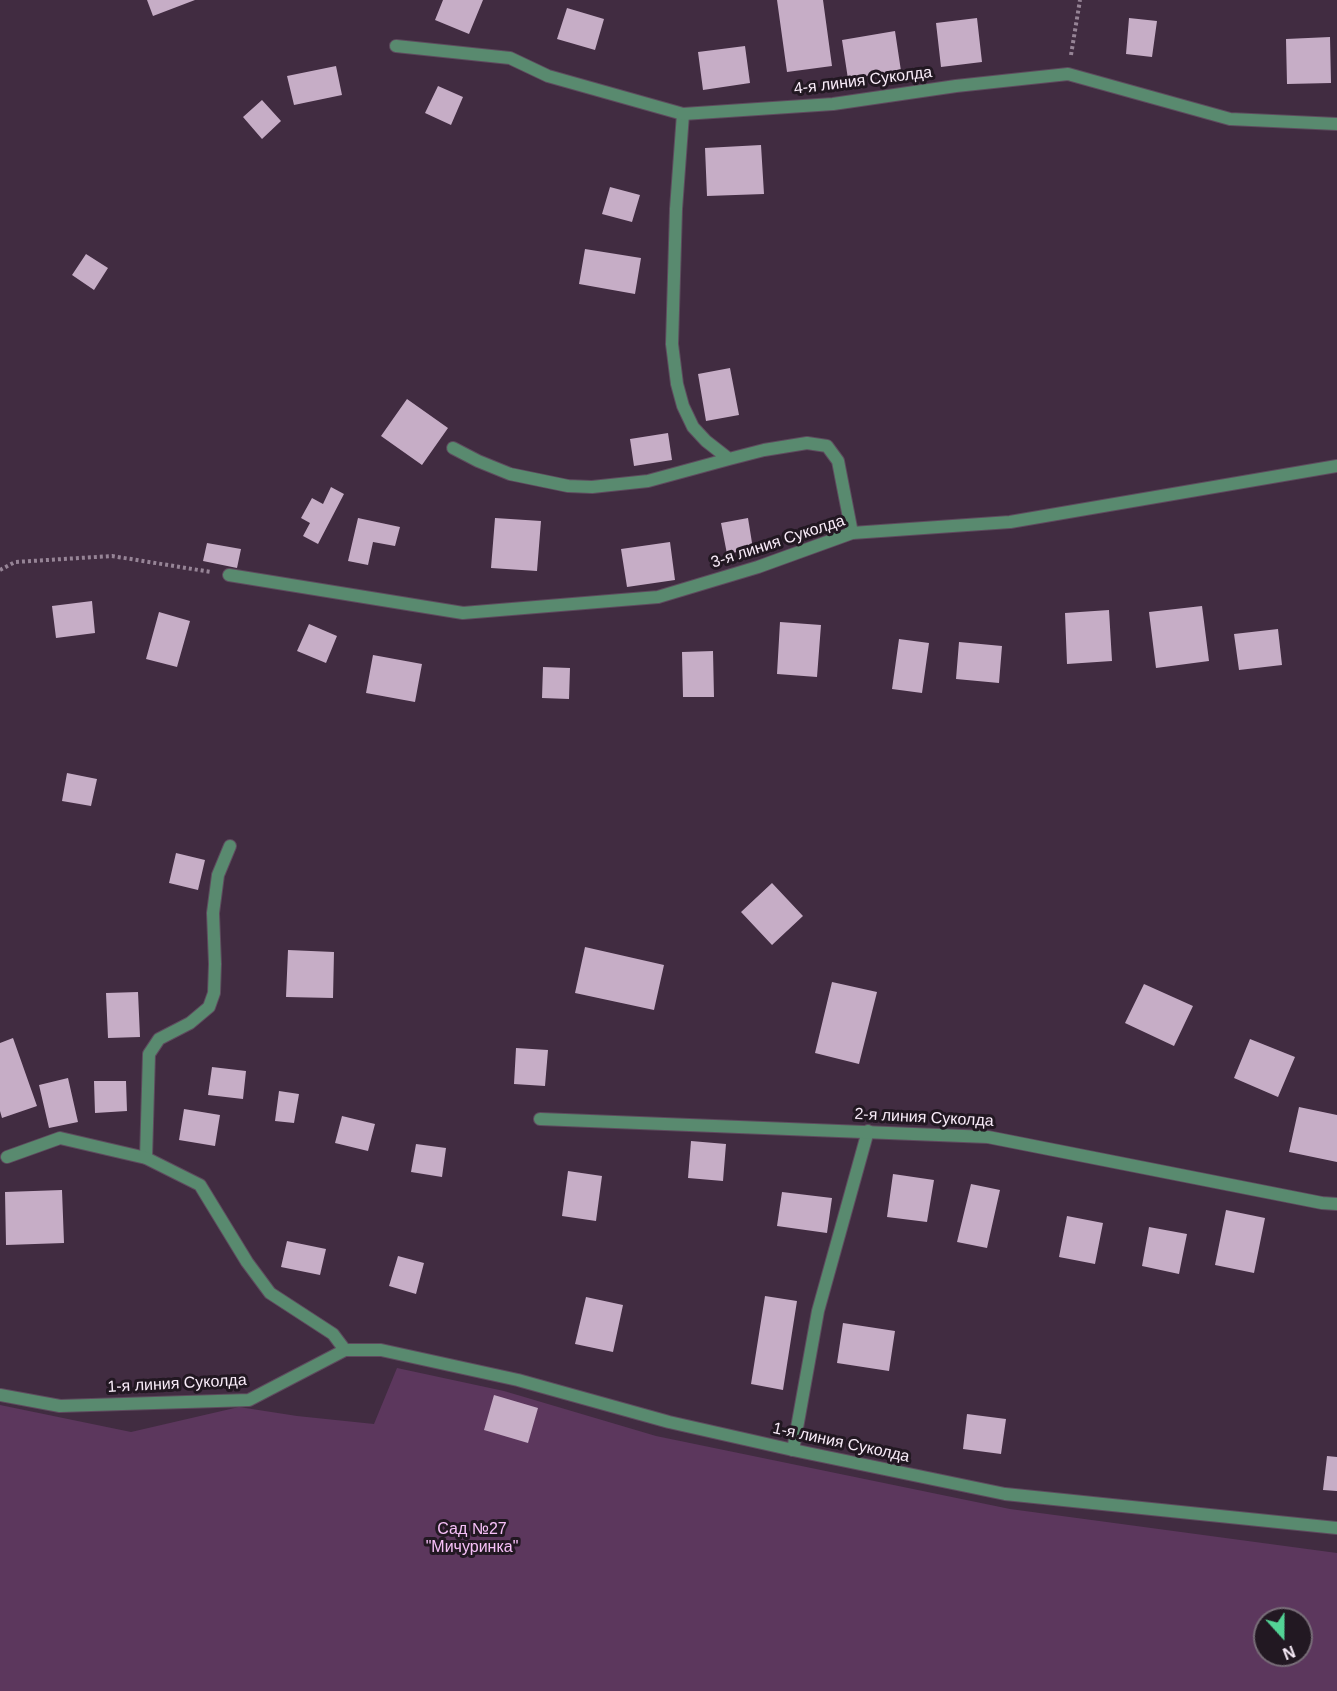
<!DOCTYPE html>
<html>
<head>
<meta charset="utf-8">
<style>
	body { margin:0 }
	#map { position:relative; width:1337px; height:1691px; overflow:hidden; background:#412c41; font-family:Arial,sans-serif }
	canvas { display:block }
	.north { position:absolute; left:1253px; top:1607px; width:60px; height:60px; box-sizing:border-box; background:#221822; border:2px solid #786d78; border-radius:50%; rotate:159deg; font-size:16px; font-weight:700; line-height:24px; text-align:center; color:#f9ecf9 }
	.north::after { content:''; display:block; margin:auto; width:21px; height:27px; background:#53d396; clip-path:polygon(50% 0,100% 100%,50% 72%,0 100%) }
</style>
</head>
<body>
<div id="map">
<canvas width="1337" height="1691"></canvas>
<div class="north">N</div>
</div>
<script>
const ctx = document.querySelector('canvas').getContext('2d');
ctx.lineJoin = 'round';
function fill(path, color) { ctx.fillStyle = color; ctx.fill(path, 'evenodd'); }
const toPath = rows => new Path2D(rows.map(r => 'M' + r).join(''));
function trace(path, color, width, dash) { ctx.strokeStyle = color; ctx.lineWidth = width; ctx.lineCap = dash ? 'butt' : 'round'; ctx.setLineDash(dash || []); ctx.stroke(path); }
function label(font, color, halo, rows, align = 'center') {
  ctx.font = font + ' Arial,sans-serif'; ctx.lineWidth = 6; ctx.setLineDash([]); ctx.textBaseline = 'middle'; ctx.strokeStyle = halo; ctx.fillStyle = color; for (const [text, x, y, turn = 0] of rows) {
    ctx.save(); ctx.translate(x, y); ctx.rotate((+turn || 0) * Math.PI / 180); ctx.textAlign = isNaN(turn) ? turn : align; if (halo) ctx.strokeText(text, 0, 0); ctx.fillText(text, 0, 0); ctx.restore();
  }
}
const green = toPath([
	[397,1368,504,1391,656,1436,1010,1509,1337,1553,1337,1691,0,1691,0,1405,131,1432,239,1407,297,1416,374,1424],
	[1265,1619,1301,1619,1301,1655,1265,1655]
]);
const building = toPath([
	[147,0,195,0,153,16],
	[443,0,483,0,469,34,435,20],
	[777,0,823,0,832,66,787,72],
	[567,8,604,19,595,50,557,39],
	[977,18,982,62,941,67,936,23],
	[1129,18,1157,21,1152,57,1126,54],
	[895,31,901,71,848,79,842,40],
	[1330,37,1331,83,1287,84,1286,39],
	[745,46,750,83,703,90,698,52],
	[336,66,342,95,294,105,287,76],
	[438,86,463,97,451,125,425,113],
	[262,100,281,121,262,139,243,117],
	[761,145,764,194,707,196,705,148],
	[610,187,640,195,632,222,602,214],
	[585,249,641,258,635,294,579,284],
	[86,254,108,268,94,290,72,275],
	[730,368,739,415,706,421,698,374],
	[407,399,448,428,422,465,381,436],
	[668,433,672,460,634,466,630,439],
	[331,487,344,494,318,544,303,536,310,523,301,518,312,498,323,504],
	[358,518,400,527,395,546,373,542,368,565,348,561],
	[495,518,541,521,537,571,491,568],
	[748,518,753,549,727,554,721,523],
	[670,542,675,580,627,587,621,549],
	[207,543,241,549,237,568,203,561],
	[92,601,95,633,56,638,52,606],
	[1202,606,1209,661,1156,668,1149,612],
	[1109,610,1112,661,1067,664,1065,613],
	[159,612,190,621,177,667,146,659],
	[780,622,821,625,817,677,777,674],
	[309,624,337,636,326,663,297,651],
	[1278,629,1282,665,1239,670,1234,634],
	[899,639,929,643,922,693,892,689],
	[959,642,1002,646,999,683,956,679],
	[713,651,714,697,683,697,682,652],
	[373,655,422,664,415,702,366,693],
	[543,667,570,668,569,699,542,698],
	[67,773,97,779,91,806,62,801],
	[176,853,205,860,198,890,169,883],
	[772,883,803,916,772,945,741,912],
	[585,947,664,965,654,1010,575,993],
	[288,950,334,952,333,998,286,997],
	[832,982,877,992,859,1064,815,1053],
	[1144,984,1193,1006,1174,1046,1125,1023],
	[138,992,140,1037,108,1038,106,993],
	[13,1038,37,1106,2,1118,0,1111,0,1043],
	[1250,1039,1295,1057,1278,1097,1234,1078],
	[516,1048,548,1050,545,1086,514,1084],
	[212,1067,246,1071,243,1099,208,1095],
	[68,1078,78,1122,49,1128,39,1085],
	[94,1081,126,1081,127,1111,95,1113],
	[279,1091,299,1094,294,1123,275,1121],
	[1299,1107,1337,1115,1337,1162,1289,1152],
	[184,1109,220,1115,215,1146,179,1140],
	[342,1116,375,1124,368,1151,335,1143],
	[691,1141,726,1144,723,1181,688,1178],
	[416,1144,446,1148,442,1177,411,1172],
	[568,1171,602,1176,596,1221,562,1216],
	[893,1174,934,1180,927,1222,887,1217],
	[971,1184,1000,1190,987,1248,957,1242],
	[62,1190,64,1243,6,1245,5,1192],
	[782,1192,832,1198,827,1233,777,1226],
	[1226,1210,1265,1218,1254,1273,1215,1265],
	[1067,1216,1103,1223,1095,1264,1059,1257],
	[1149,1227,1187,1234,1179,1274,1142,1266],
	[287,1241,326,1249,320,1275,281,1267],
	[398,1256,424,1263,416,1294,389,1286],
	[765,1296,797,1301,783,1390,751,1384],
	[586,1297,623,1305,613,1352,575,1344],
	[843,1323,895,1331,889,1371,837,1363],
	[494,1395,538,1408,528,1443,484,1430],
	[967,1414,1006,1419,1001,1454,963,1449],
	[1327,1456,1337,1457,1337,1491,1323,1490]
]);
const path = toPath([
	[1071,55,1080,0],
	[0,570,15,562,112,556,211,572]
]);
const lane = toPath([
	[396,46,510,58,548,76,683,114,676,209,672,344,677,384,683,406,693,427,706,441,729,459,764,450,807,443,827,446,838,461,852,533],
	[453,448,478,461,510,474,568,486,592,487,648,481,729,459],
	[146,1158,149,1054,159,1039,190,1023,209,1007,214,993,215,964,213,913,218,875,230,846],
	[793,1450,818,1311,868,1131]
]);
const street = toPath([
	[683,114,833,104,956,86,1068,74,1230,119,1337,124],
	[229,575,463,613,658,597,758,567,852,533,1010,522,1337,466],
	[540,1119,988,1137,1322,1203,1337,1204],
	[7,1157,60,1138,146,1158,200,1185,247,1262,270,1293,333,1334,345,1350],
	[0,1395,60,1406,249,1400,345,1350,381,1350,518,1380,669,1422,793,1450,1005,1494,1337,1528]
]);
const streetNames = [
	["4-я линия Суколда",863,81,-7],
	["3-я линия Суколда",778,542,-18],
	["2-я линия Суколда",924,1118,3],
	["1-я линия Суколда",177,1384,-3],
	["1-я линия Суколда",841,1443,12]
];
const parkNames = [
	["Сад №27",472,1530],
	["\"Мичуринка\"",472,1548]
];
fill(green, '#5c375d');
fill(building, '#c6adc6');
trace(lane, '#5e4b5e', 14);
trace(street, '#5e4b5e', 14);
trace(path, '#968496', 4, [3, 3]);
trace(lane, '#598a6f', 12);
trace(street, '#598a6f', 12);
label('16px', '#f9ecf9', '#221822', streetNames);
label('16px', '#f7c0f8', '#221822', parkNames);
</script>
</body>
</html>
